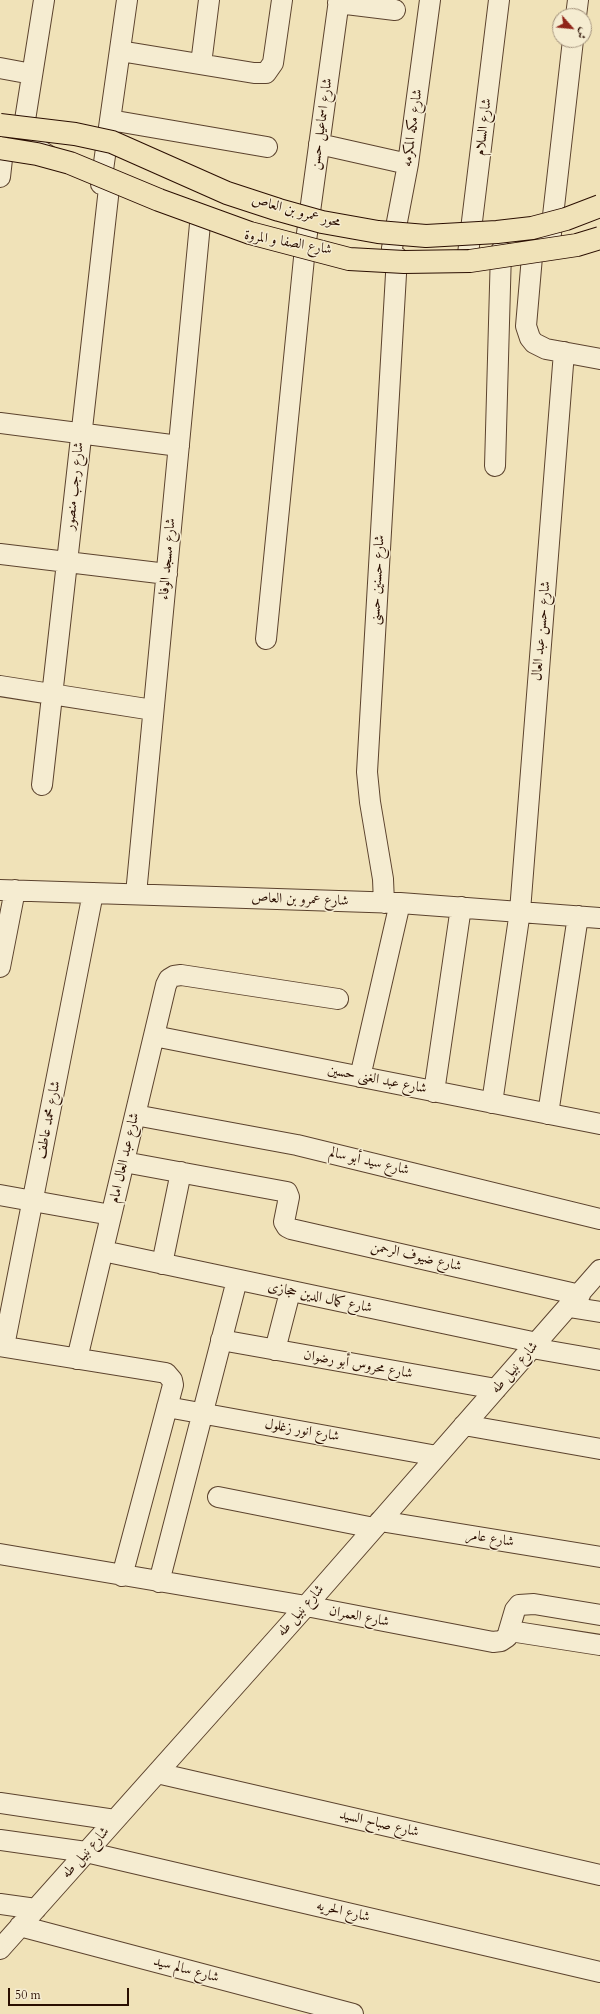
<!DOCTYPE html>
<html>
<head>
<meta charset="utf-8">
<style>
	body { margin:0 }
	#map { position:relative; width:600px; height:2014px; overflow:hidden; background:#f0e2b8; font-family:Cardo,Amiri,serif }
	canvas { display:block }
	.north { position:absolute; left:552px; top:8px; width:40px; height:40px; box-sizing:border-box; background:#f5ecd1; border:1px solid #a4937d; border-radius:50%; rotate:117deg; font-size:11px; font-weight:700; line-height:16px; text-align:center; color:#2a0e00 }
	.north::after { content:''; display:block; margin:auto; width:14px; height:18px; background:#8f2418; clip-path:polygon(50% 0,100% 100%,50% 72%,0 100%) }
	.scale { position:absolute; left:8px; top:1988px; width:121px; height:18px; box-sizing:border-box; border:2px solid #2a0e00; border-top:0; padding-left:5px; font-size:12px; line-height:14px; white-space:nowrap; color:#2a0e00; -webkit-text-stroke:3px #f5ecd1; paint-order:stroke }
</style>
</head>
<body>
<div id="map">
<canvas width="600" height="2014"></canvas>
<div class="north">ش</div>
<div class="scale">50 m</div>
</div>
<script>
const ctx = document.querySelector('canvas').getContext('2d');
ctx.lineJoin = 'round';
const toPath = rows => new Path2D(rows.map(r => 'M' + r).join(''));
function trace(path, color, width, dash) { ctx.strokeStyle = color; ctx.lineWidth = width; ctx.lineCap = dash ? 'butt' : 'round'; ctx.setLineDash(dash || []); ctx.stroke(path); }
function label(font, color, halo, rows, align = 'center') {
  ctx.font = font + ' Cardo,Amiri,serif'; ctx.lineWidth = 3; ctx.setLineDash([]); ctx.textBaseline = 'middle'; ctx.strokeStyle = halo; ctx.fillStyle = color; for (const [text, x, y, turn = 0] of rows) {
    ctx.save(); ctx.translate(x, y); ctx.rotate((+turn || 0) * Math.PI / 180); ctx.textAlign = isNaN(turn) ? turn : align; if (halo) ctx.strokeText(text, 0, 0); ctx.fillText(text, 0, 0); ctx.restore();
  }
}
const minor = toPath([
	[338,3,395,10],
	[576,16,578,0],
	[120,51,254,73,266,73,273,63,282,0],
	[201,64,209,0],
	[0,68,32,74],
	[110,120,267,147],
	[0,125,49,156],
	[22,139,44,0],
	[319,144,408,164],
	[0,177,5,132],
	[101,184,127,0],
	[550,242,573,40],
	[533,245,526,326,530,338,534,343,546,349,600,359],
	[392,248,408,164,430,0],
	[468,254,499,0],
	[0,423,179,446],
	[495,466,501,251],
	[0,554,167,574],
	[266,639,305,248,339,0],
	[0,686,153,710],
	[42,785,109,188],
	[0,890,400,903,600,918],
	[136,894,200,224],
	[384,903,383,879,370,802,367,772,397,257],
	[0,967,15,890],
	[154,1036,600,1124],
	[360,1077,400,903],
	[434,1092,461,907],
	[492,1103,520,911,564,352],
	[548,1114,578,916],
	[135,1115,297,1145,600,1219],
	[124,1162,287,1192,289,1197,284,1222,287,1227,291,1229,580,1295],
	[0,1195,111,1215],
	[103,1251,537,1343],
	[162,1264,181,1172],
	[569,1307,600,1312],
	[221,1340,496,1389],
	[0,1346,166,1373,172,1380,173,1385,122,1576],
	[4,1346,93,893],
	[532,1348,600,1360],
	[275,1350,290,1292],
	[77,1359,166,985,169,979,174,976,181,975,338,999],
	[167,1407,437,1456],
	[464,1425,600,1449],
	[218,1497,374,1528],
	[380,1521,600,1557],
	[0,1554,306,1606,493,1642,501,1641,507,1637,515,1610,519,1605,534,1604,600,1615],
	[159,1582,237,1280],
	[510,1631,600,1645],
	[157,1773,600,1875],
	[0,1803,115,1820],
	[0,1840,86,1852,600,1972],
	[0,1904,36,1909],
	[20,1926,353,2014],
	[0,1949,306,1606,600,1270]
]);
const majorBridge = toPath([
	[0,125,75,134,112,142,227,193,279,210,322,222,378,232,426,236,497,232,532,228,566,219,600,206],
	[0,148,37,154,70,163,159,200,250,233,349,259,404,262,470,261,577,245,600,238]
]);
const streetNames = [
	["شارع اسماعيل حسن",322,124,-82],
	["شارع السلام",484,127,-83],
	["شارع مكه المكرمه",413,128,-82],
	["محور عمرو بن العاص",296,212,15],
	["شارع الصفا و المروة",288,243,10],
	["شارع رجب منصور",75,486,-84],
	["شارع مسجد الوفاء",168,559,-85],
	["شارع حسنين حسنى",378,580,-87],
	["شارع حسن عبد العال",542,631,-85],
	["شارع عمرو بن العاص",300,900,2],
	["شارع عبد الغنى حسين",377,1080,11],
	["شارع محمد عاطف",49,1120,-79],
	["شارع عبد العال امام",125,1158,-77],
	["شارع سيد أبو سالم",369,1162,13],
	["شارع ضيوف الرحمن",416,1257,13],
	["شارع كمال الدين حجازى",320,1298,12],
	["شارع محروس أبو رضوان",358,1365,10],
	["شارع نبيل طه",515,1368,-49],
	["شارع انور زغلول",302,1431,10],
	["شارع عامر",490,1539,9],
	["شارع نبيل طه",301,1611,-49],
	["شارع العمران",359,1617,11],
	["شارع صباح السيد",379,1824,13],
	["شارع نبيل طه",86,1853,-48],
	["شارع الحريه",343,1912,13],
	["شارع سالم سيد",186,1970,15]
];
trace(minor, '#5c432e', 22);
trace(minor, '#f5ecd1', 20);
trace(majorBridge, '#2a0e00', 24, []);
trace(majorBridge, '#f0e2b8', 22);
label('14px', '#2a0e00', '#f5ecd1', streetNames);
</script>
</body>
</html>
